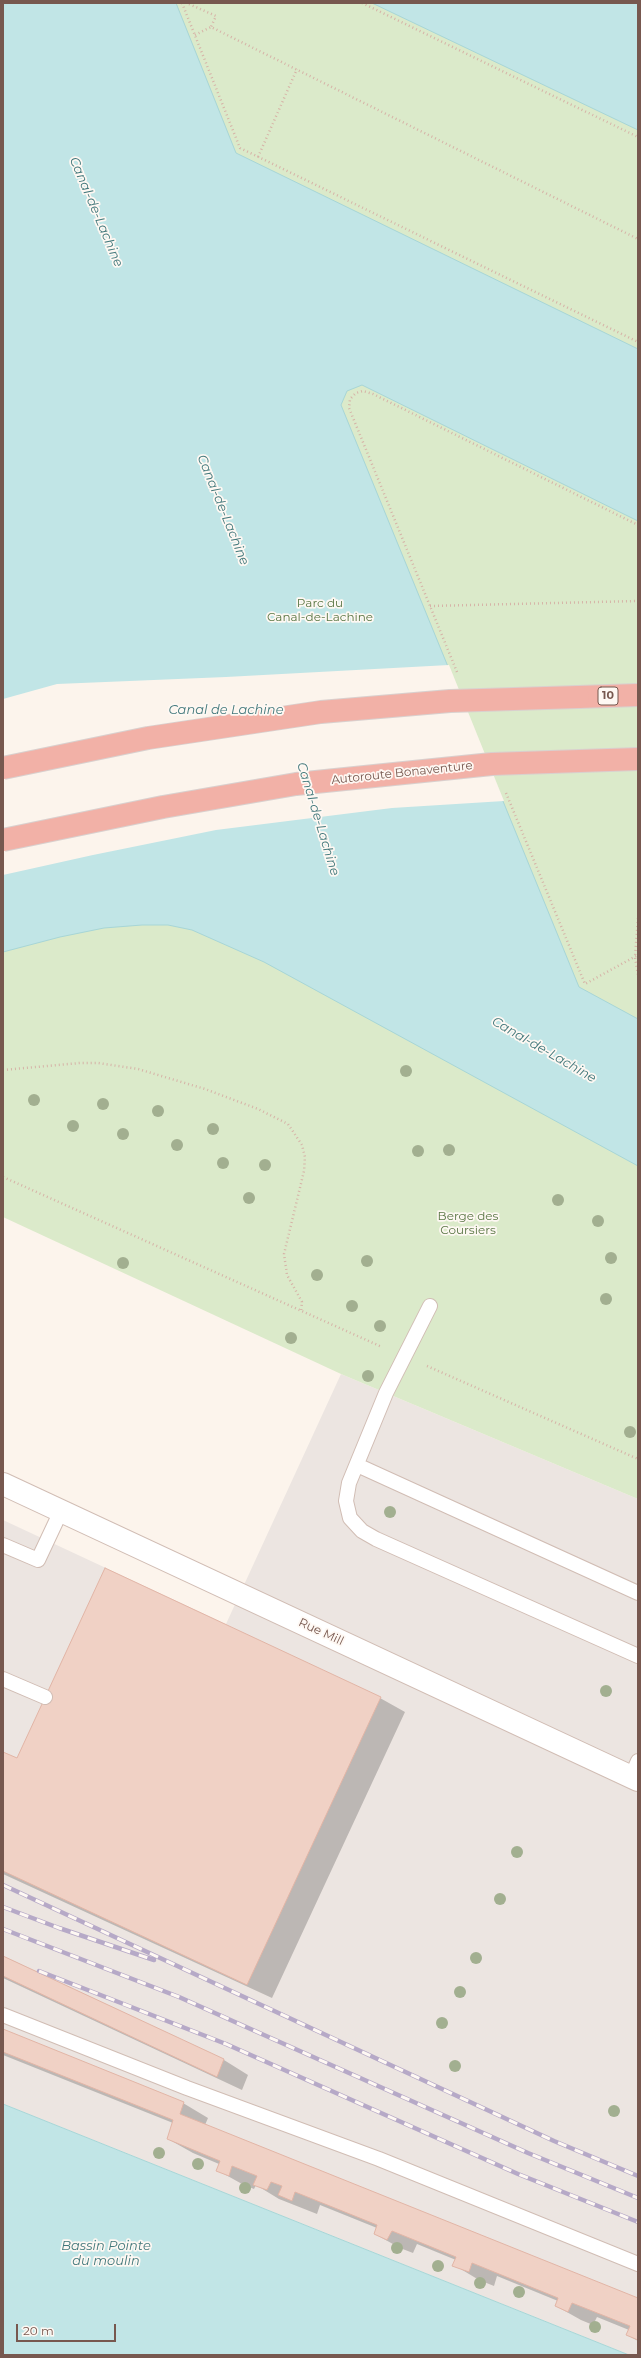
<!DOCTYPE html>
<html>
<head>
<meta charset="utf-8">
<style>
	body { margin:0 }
	#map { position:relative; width:641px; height:2358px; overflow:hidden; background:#fcf4ec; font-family:Montserrat,sans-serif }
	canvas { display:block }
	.frame { position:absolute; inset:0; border:4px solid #77584f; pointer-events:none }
	.scale { position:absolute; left:16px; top:2324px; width:100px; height:18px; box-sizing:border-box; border:2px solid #77584f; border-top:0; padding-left:5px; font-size:12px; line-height:14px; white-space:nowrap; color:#77584f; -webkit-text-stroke:3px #fef8f3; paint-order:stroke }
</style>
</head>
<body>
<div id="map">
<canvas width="641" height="2358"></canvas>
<div class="frame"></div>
<div class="scale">20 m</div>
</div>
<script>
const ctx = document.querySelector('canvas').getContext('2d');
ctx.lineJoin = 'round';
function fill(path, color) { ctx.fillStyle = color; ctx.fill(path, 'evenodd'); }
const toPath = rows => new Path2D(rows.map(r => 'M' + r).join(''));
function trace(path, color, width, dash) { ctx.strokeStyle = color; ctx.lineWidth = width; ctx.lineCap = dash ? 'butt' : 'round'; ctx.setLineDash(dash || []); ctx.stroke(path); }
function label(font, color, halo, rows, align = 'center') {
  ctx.font = font + ' Montserrat,sans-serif'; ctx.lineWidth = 3.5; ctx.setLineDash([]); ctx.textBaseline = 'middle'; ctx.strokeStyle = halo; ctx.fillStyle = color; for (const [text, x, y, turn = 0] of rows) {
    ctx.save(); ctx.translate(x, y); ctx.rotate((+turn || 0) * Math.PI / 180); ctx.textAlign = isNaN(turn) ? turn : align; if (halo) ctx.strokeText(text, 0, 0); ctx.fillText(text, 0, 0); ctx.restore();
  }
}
const industrial = toPath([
	[341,1374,638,1499,638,2355,629,2355,3,2104,3,1520,226,1624]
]);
const green = toPath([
	[3,3,638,3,638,1499,341,1374,3,1217]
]);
const water = toPath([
	[3,3,176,3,236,153,638,349,638,521,362,385,347,391,341,405,579,987,638,1019,638,1166,264,962,192,930,168,925,142,925,104,928,60,937,3,952,3,3],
	[372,3,638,3,638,130,372,3],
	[3,2104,629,2355,3,2355,3,2104]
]);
const pier = toPath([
	[449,665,504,801,392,808,216,830,93,855,3,875,3,699,57,684,226,677]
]);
const shadow = toPath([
	[380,1698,405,1712,272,1998,3,1874,3,1753,18,1760],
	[3,1956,224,2060,248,2075,242,2090,3,1978],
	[3,2031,183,2103,208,2118,205,2125,638,2300,638,2341,627,2335,629,2330,597,2317,593,2325,581,2320,556,2306,558,2301,497,2276,494,2286,479,2280,454,2265,456,2260,417,2244,413,2253,400,2248,375,2234,377,2228,320,2205,317,2214,279,2199,256,2185,254,2189,242,2184,217,2170,219,2164,193,2153,168,2139,173,2123,3,2055]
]);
const building = toPath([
	[105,1568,381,1697,247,1985,3,1871,3,1752,17,1758,105,1568],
	[3,1956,224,2059,217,2077,3,1976,3,1956],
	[3,2029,184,2102,180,2114,638,2298,638,2340,626,2335,630,2326,572,2303,568,2312,555,2306,558,2298,472,2263,469,2272,452,2266,456,2257,392,2231,387,2240,374,2234,377,2225,295,2192,292,2201,278,2195,282,2186,271,2182,267,2190,253,2185,257,2176,232,2166,229,2176,216,2171,220,2161,167,2139,173,2120,3,2052,3,2029]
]);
const path = toPath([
	[182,3,240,148,638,342],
	[362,3,638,137],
	[189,4,216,16,211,27],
	[195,35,211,27,638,239],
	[258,157,297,69],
	[430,606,638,601],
	[457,672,349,408,350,399,356,393,363,391,373,394,638,525],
	[506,793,585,984,638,955],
	[638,918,635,957,638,975],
	[3,1070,80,1063,98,1063,138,1069,205,1089,258,1109,288,1124,302,1145,305,1157,304,1171,284,1254,287,1275,302,1302,301,1311],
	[3,1177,382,1347],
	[427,1366,638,1459]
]);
const service = toPath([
	[430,1306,386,1393,349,1483,346,1501,350,1518,362,1531,376,1539,638,1656],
	[357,1465,638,1593],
	[3,1545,38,1560,61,1511],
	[3,1679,45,1697],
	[631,1777,638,1761],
	[3,2015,187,2088,379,2159,638,2264]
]);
const tertiary = toPath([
	[3,1484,638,1780]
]);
const motorway = toPath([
	[578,697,638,695]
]);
const rail = toPath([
	[3,1885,554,2141,638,2176],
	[3,1907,59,1928,154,1960],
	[3,1929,179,1997,528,2153,638,2198],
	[39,1971,226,2044,518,2174,638,2222]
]);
const motorwayBridge = toPath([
	[3,768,148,738,321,712,450,701,578,697],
	[3,840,163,807,296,784,492,764,638,759]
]);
const trees = [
	[406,1071],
	[34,1100],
	[103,1104],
	[158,1111],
	[73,1126],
	[213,1129],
	[123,1134],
	[177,1145],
	[449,1150],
	[418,1151],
	[223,1163],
	[265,1165],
	[249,1198],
	[558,1200],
	[598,1221],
	[611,1258],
	[367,1261],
	[123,1263],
	[317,1275],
	[606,1299],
	[352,1306],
	[380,1326],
	[291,1338],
	[368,1376],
	[630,1432],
	[390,1512],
	[606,1691],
	[517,1852],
	[500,1899],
	[476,1958],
	[460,1992],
	[442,2023],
	[455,2066],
	[614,2111],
	[159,2153],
	[198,2164],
	[245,2188],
	[397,2248],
	[438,2266],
	[480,2283],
	[519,2292],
	[595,2327]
];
const shields = [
	[608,696,20]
];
const shieldNames = [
	["10",608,696]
];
const parkNames = [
	["Parc du",320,603],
	["Canal-de-Lachine",320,617],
	["Berge des",468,1216],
	["Coursiers",468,1230]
];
const streetNames = [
	["Autoroute Bonaventure",402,773,-6],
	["Rue Mill",321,1632,25]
];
const waterNames = [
	["Canal-de-Lachine",96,212,67],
	["Canal-de-Lachine",223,510,68],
	["Canal de Lachine",226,710],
	["Canal-de-Lachine",318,819,73],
	["Canal-de-Lachine",544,1050,30],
	["Bassin Pointe",106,2246],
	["du moulin",106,2261]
];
fill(industrial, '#ece5e1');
fill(green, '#dbeaca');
fill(water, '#c1e5e6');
trace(water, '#a7d6d7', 1);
fill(pier, '#fcf4ec');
fill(shadow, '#0003');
fill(building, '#f0d1c5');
trace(building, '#e2b5a6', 1);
trace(service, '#d1bdb4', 16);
trace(tertiary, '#d1bdb4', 24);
trace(motorway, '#d9d0ce', 24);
trace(path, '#d6b3a7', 2.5, [1, 3]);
trace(service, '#fff', 14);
trace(tertiary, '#fff', 22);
trace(motorway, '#f2b1a7', 22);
trace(rail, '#b6a9c7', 4.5);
trace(rail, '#fef8f3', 3, [9]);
trace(motorwayBridge, '#d9d0ce', 24, []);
trace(motorwayBridge, '#f2b1a7', 22);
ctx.fillStyle = '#a2af90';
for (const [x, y] of trees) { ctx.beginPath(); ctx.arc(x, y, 6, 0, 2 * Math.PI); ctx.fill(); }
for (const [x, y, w] of shields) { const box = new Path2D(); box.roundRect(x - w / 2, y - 9, w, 18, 3); ctx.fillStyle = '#fef8f3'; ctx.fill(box); trace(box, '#77584f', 1); }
label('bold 11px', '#77584f', null, shieldNames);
label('12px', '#597644', '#fef8f3', parkNames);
label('12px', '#77584f', '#fef8f3', streetNames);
label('italic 13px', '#42787b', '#fef8f3', waterNames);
</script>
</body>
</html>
